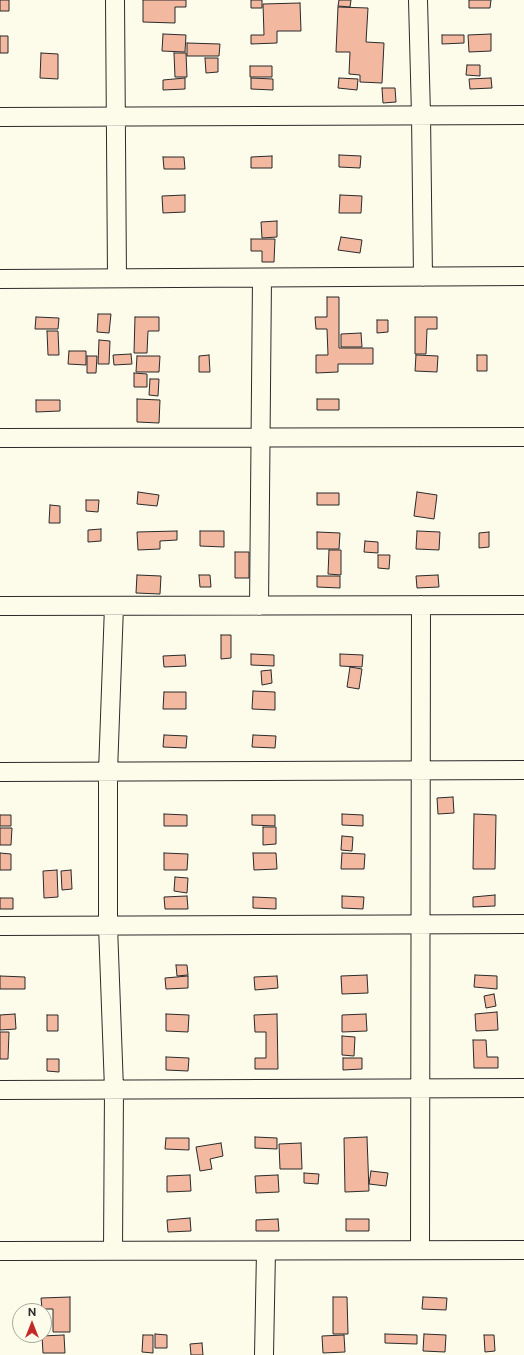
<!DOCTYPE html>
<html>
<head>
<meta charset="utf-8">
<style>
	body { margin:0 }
	#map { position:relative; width:524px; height:1355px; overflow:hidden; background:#fdfbea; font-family:"Public Sans",sans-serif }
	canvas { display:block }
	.north { position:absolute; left:12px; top:1303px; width:40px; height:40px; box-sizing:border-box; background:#fdfbea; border:1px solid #a9a89e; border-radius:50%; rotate:0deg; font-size:11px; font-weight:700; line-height:16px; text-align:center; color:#2b2b2b }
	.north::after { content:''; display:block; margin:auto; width:14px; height:18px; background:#c62828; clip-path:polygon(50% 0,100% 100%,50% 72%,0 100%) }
</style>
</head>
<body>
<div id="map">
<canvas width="524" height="1355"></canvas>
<div class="north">N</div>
</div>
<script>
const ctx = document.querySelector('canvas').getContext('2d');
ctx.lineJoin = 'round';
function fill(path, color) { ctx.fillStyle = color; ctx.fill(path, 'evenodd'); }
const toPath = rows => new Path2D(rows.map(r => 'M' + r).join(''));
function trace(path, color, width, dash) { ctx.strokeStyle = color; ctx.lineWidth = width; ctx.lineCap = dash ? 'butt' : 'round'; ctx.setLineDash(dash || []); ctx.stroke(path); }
const building = toPath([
	[0,0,9,0,9,11,0,11,0,0],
	[143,0,186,0,186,7,175,7,175,23,143,22,143,0],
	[251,0,262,0,262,8,251,8,251,0],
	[339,0,351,0,350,7,338,6,339,0],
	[469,0,491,0,490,8,469,8,469,0],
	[300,3,301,31,277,31,277,43,251,44,251,35,264,35,263,4,300,3],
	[338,7,368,8,366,42,384,43,382,83,360,82,360,75,349,74,350,52,336,52,338,7],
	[163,34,186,35,185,52,162,51,163,34],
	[491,34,491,51,469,52,468,35,491,34],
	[442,35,464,35,464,43,442,44,442,35],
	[0,36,8,36,8,53,0,53,0,36],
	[187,43,220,44,219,56,187,56,187,43],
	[41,53,58,54,58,79,40,78,41,53],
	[174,53,186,53,187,77,175,77,174,53],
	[205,58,218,58,218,72,206,73,205,58],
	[467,65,480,65,480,76,466,75,467,65],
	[250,66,272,66,272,77,250,77,250,66],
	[185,78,185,89,163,90,163,80,185,78],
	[251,78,273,79,273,90,251,89,251,78],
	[339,78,358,79,357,90,338,88,339,78],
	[491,78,492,88,470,89,469,79,491,78],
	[382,88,395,88,396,102,383,103,382,88],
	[339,155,361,156,360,168,339,167,339,155],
	[272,156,272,168,251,168,251,157,272,156],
	[163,157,184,157,185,169,164,169,163,157],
	[185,195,185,212,163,213,162,196,185,195],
	[340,195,362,196,361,213,339,213,340,195],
	[277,221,277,237,262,238,261,222,277,221],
	[341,237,362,240,360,253,338,250,341,237],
	[251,239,275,239,274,262,262,262,262,251,251,251,251,239],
	[327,297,339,297,339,348,373,348,373,364,338,364,338,372,316,373,316,355,328,355,327,329,316,329,315,317,327,317,327,297],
	[98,314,111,314,109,333,97,332,98,314],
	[36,317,59,318,58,329,35,329,36,317],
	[135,317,159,317,159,331,148,331,147,353,134,353,135,317],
	[415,317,437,317,437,329,427,329,426,354,415,354,415,317],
	[377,320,388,320,388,332,377,333,377,320],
	[47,331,58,331,59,355,48,355,47,331],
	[361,333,362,347,341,347,341,334,361,333],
	[99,340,110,341,109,364,98,364,99,340],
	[69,351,86,351,86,365,68,364,69,351],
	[131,354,132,364,114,365,113,355,131,354],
	[209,355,210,372,199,372,199,356,209,355],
	[416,355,438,356,437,372,415,371,416,355],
	[477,355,487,355,487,371,477,371,477,355],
	[87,356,97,356,96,373,87,373,87,356],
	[137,356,160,356,159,372,136,372,137,356],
	[134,373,147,374,147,387,134,387,134,373],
	[150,379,159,379,158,396,149,395,150,379],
	[137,399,160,400,159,423,137,422,137,399],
	[317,399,339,399,339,410,317,410,317,399],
	[36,400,60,400,60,411,36,412,36,400],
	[138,492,159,495,157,506,137,504,138,492],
	[417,492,437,495,434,519,414,516,417,492],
	[317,493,339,493,339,505,317,505,317,493],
	[86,500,99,500,98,512,86,511,86,500],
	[50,505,60,506,60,523,49,523,50,505],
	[101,529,101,541,88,542,88,530,101,529],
	[177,531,177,540,160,541,160,549,138,550,137,532,177,531],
	[200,531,224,531,224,547,200,546,200,531],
	[417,531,440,532,439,550,416,549,417,531],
	[317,532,340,533,339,549,317,549,317,532],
	[489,532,489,547,479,548,479,533,489,532],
	[365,541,378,542,378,553,364,552,365,541],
	[329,550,341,550,341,575,328,574,329,550],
	[235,552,249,552,249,578,235,578,235,552],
	[378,555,390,555,389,569,378,568,378,555],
	[137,575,161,576,160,594,136,593,137,575],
	[199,575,210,575,211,587,200,587,199,575],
	[438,575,439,587,417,588,416,576,438,575],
	[317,576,340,576,340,588,317,587,317,576],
	[221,635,231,635,231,658,221,659,221,635],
	[251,654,274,655,274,666,251,665,251,654],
	[340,654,363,655,362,667,340,666,340,654],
	[185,655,186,666,164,667,163,656,185,655],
	[350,667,362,669,359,689,347,687,350,667],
	[271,670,272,683,262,685,261,671,271,670],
	[253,691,275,692,275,710,252,709,253,691],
	[164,692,186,692,186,709,163,709,164,692],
	[164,735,187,736,186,748,163,747,164,735],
	[253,735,276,736,275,748,252,747,253,735],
	[453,797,454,813,438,814,437,798,453,797],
	[164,814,187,815,187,826,164,826,164,814],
	[342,814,363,815,363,826,342,825,342,814],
	[474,814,496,815,495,869,473,869,474,814],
	[0,815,11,815,11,826,0,826,0,815],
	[252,815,275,815,275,826,252,825,252,815],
	[263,827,276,827,276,844,263,845,263,827],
	[0,828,12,828,11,845,0,845,0,828],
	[342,836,353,837,352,851,341,850,342,836],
	[0,853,11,854,11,870,0,870,0,853],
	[164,853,188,854,187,870,164,870,164,853],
	[253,853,276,853,277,869,254,870,253,853],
	[342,853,365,854,364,869,341,869,342,853],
	[57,870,58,897,44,898,43,871,57,870],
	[71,870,72,889,62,890,61,871,71,870],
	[175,877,188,878,187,893,174,891,175,877],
	[495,895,495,906,473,907,473,897,495,895],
	[187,896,188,909,165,909,164,897,187,896],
	[342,896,364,897,363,909,342,908,342,896],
	[253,897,276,898,276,909,253,908,253,897],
	[0,898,13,898,13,909,0,909,0,898],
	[176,965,187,965,188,975,177,976,176,965],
	[367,975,368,993,342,994,341,976,367,975],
	[475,975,497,976,497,989,474,987,475,975],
	[0,976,25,977,25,989,0,989,0,976],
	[188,976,188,988,166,989,165,978,188,976],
	[277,976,278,988,255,990,254,977,277,976],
	[494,994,496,1006,486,1008,484,996,494,994],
	[497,1012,498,1030,476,1031,475,1014,497,1012],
	[15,1014,16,1029,0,1030,0,1015,15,1014],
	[166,1014,189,1015,188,1032,166,1031,166,1014],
	[277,1014,278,1069,255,1069,255,1058,266,1058,266,1032,255,1032,254,1015,277,1014],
	[366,1014,367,1031,342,1032,342,1015,366,1014],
	[47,1015,58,1015,58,1031,47,1031,47,1015],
	[0,1032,9,1032,8,1059,0,1059,0,1032],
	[342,1036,355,1037,354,1056,342,1055,342,1036],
	[473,1040,486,1040,487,1057,498,1057,498,1068,474,1068,473,1040],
	[166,1057,189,1058,188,1071,166,1070,166,1057],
	[343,1058,362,1058,362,1069,343,1070,343,1058],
	[47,1059,59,1059,59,1072,47,1071,47,1059],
	[255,1137,277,1138,277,1149,255,1148,255,1137],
	[367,1137,369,1191,345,1192,344,1138,367,1137],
	[166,1138,189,1138,189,1150,165,1149,166,1138],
	[221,1143,223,1156,210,1159,212,1169,200,1171,196,1147,221,1143],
	[301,1143,302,1169,280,1169,279,1144,301,1143],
	[371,1171,388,1173,386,1186,369,1184,371,1171],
	[304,1173,319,1174,318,1184,304,1183,304,1173],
	[190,1175,191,1191,167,1192,167,1176,190,1175],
	[278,1175,279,1192,256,1193,255,1176,278,1175],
	[190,1218,191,1231,168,1232,167,1220,190,1218],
	[278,1219,279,1231,256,1231,256,1220,278,1219],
	[346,1219,369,1219,369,1231,346,1231,346,1219],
	[70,1297,70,1332,53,1332,53,1309,42,1309,41,1298,70,1297],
	[333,1297,347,1297,348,1334,333,1334,333,1297],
	[423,1297,447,1298,446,1310,422,1309,423,1297],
	[155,1334,167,1335,167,1348,155,1348,155,1334],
	[385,1334,417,1335,417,1344,385,1343,385,1334],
	[424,1334,446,1335,445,1352,423,1351,424,1334],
	[64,1335,65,1353,43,1353,42,1336,64,1335],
	[143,1335,153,1335,153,1353,142,1352,143,1335],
	[344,1335,345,1352,323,1353,322,1336,344,1335],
	[484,1335,494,1335,495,1351,485,1352,484,1335],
	[202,1343,203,1355,191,1355,190,1344,202,1343]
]);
const minor = toPath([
	[115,0,117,278],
	[418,0,421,115,423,277],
	[0,117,524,115],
	[0,279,524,276],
	[0,438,524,437],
	[0,606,524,605],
	[259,606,262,278],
	[0,772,524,770],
	[0,926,524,924],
	[0,1090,524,1088],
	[420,1250,421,605],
	[0,1251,524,1250],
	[113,1251,114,1089,108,926,108,772,114,606],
	[264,1355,266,1251]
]);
fill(building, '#f2b8a0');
trace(building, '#2b2b2b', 1);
trace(minor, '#2b2b2b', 20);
trace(minor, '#fdfbea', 18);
</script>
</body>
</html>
